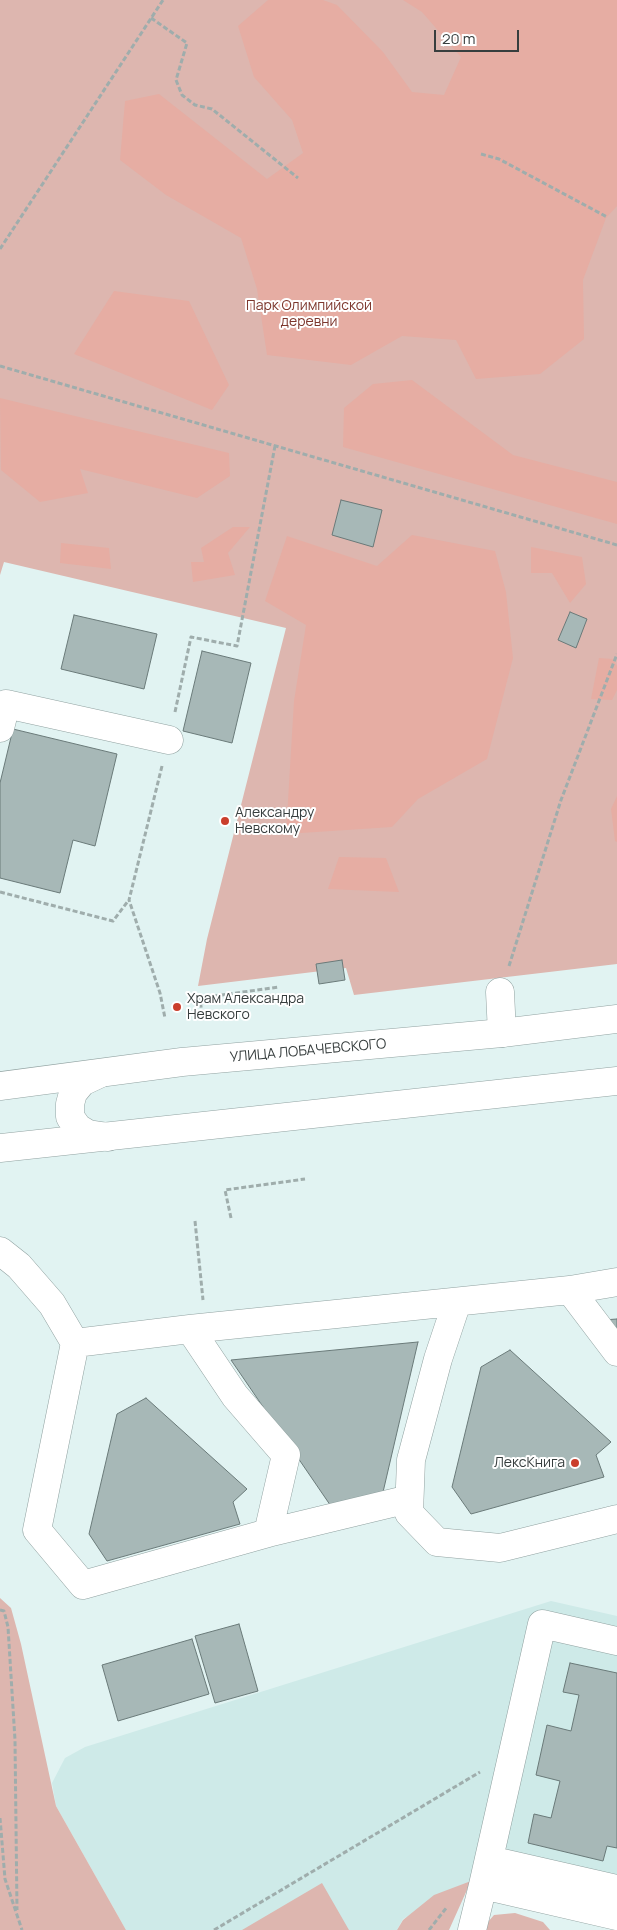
<!DOCTYPE html>
<html>
<head>
<meta charset="utf-8">
<style>
	body { margin:0 }
	#map { position:relative; width:617px; height:1930px; overflow:hidden; background:#e1f3f2; font-family:Manrope,sans-serif }
	canvas { display:block }
	.scale { position:absolute; left:434px; top:30px; width:85px; height:22px; box-sizing:border-box; border:2px solid #373e3e; border-top:0; padding-left:6px; font-size:15px; line-height:18px; white-space:nowrap; color:#373e3e; -webkit-text-stroke:4px #fff; paint-order:stroke }
</style>
</head>
<body>
<div id="map">
<canvas width="617" height="1930"></canvas>
<div class="scale">20 m</div>
</div>
<script>
const ctx = document.querySelector('canvas').getContext('2d');
ctx.lineJoin = 'round';
function fill(path, color) { ctx.fillStyle = color; ctx.fill(path, 'evenodd'); }
const toPath = rows => new Path2D(rows.map(r => 'M' + r).join(''));
function trace(path, color, width, dash) { ctx.strokeStyle = color; ctx.lineWidth = width; ctx.lineCap = dash ? 'butt' : 'round'; ctx.setLineDash(dash || []); ctx.stroke(path); }
function label(font, color, halo, rows, align = 'center') {
  ctx.font = font + ' Manrope,sans-serif'; ctx.lineWidth = 4; ctx.setLineDash([]); ctx.textBaseline = 'middle'; ctx.strokeStyle = halo; ctx.fillStyle = color; for (const [text, x, y, turn = 0] of rows) {
    ctx.save(); ctx.translate(x, y); ctx.rotate((+turn || 0) * Math.PI / 180); ctx.textAlign = isNaN(turn) ? turn : align; if (halo) ctx.strokeText(text, 0, 0); ctx.fillText(text, 0, 0); ctx.restore();
  }
}
const built = toPath([
	[551,1601,617,1616,617,1897,471,1881,403,1919,397,1930,126,1930,56,1806,52,1783,65,1758,85,1747]
]);
const green = toPath([
	[0,0,617,0,617,964,354,995,346,968,198,986,207,939,286,628,4,562,0,575],
	[0,1598,11,1608,21,1644,56,1806,126,1930,0,1930],
	[471,1881,449,1930,397,1930,403,1920,434,1895],
	[322,1883,349,1930,242,1930],
	[515,1913,543,1922,550,1930,481,1930,494,1915]
]);
const forest = toPath([
	[268,0,323,0,337,5,383,52,412,92,444,95,461,57,422,12,403,0,617,0,617,206,606,218,583,280,584,339,540,374,476,379,456,340,402,336,351,365,267,355,257,289,241,238,166,195,120,160,125,101,159,94,267,179,303,153,292,120,254,77,238,26],
	[114,291,189,301,229,385,212,410,74,354],
	[412,380,513,455,617,482,617,524,343,447,344,408,373,384],
	[0,398,229,453,230,476,197,498,80,469,88,493,40,502,1,470],
	[233,527,250,527,228,553,235,575,193,582,191,562,204,562,201,548],
	[412,535,495,551,506,592,513,658,487,759,418,799,392,827,286,834,294,701,306,625,265,601,287,536,377,566],
	[61,543,109,548,111,569,60,563],
	[531,547,582,557,586,584,570,603,552,573,531,573],
	[599,658,613,659,617,666,617,690,612,700,591,699],
	[617,796,617,842,615,841,611,809],
	[339,857,386,858,399,892,328,889]
]);
const building = toPath([
	[341,500,382,510,373,547,332,535,341,500],
	[570,612,587,619,576,648,558,640,570,612],
	[74,615,157,634,144,689,61,669,74,615],
	[202,651,251,663,232,743,183,731,202,651],
	[13,729,117,754,95,846,73,840,60,893,0,878,0,783,13,729],
	[342,960,345,980,319,984,316,964,342,960],
	[617,1319,617,1341,603,1320,617,1319],
	[418,1342,380,1505,337,1515,231,1360,418,1342],
	[510,1350,611,1442,596,1455,604,1477,471,1514,452,1487,481,1367,510,1350],
	[146,1398,247,1489,233,1502,240,1524,107,1561,89,1534,117,1414,146,1398],
	[239,1624,258,1691,215,1703,195,1636,239,1624],
	[192,1639,209,1694,118,1721,102,1665,192,1639],
	[570,1663,617,1673,617,1848,607,1846,603,1861,528,1843,534,1814,551,1818,560,1781,536,1775,547,1725,571,1731,579,1695,563,1692,570,1663]
]);
const path = toPath([
	[151,18,187,43,176,80,182,95,195,105,212,109,298,178],
	[481,154,499,159,607,217],
	[0,249,163,0],
	[0,366,617,545],
	[175,712,191,637,237,646,275,446],
	[162,766,129,900,160,993,165,1018],
	[0,892,113,921,128,901],
	[509,966,561,800,617,654],
	[202,1015,200,998,279,987],
	[231,1218,225,1190,305,1179],
	[195,1221,203,1300],
	[0,1610,4,1611,8,1627,15,1740,17,1910],
	[0,1818,5,1879,22,1930],
	[214,1930,480,1772],
	[429,1930,447,1907]
]);
const minor = toPath([
	[0,728,6,704,169,740],
	[500,992,502,1033],
	[99,1074,82,1082,73,1093,70,1104,70,1117,78,1128,88,1134,108,1137],
	[0,1251,19,1266,52,1304,75,1343],
	[570,1290,617,1352],
	[457,1302,438,1359,411,1460,409,1513,437,1542,500,1548,617,1519],
	[190,1329,235,1396,286,1455,268,1533,83,1585,37,1530,75,1343,190,1329,570,1290,617,1282],
	[268,1533,409,1499],
	[489,1860,617,1889],
	[483,1885,542,1624,617,1641],
	[472,1930,483,1885,617,1916]
]);
const major = toPath([
	[0,1086,182,1062,502,1033,617,1019],
	[0,1148,617,1081]
]);
const markers = [
	[225,821,5,"#ca3e2c"],
	[177,1007,5,"#ca3e2c"],
	[575,1463,5,"#ca3e2c"]
];
const parkNames = [
	["Парк Олимпийской",309,306],
	["деревни",309,322]
];
const poiNames = [
	["Александру",235,813],
	["Невскому",235,829],
	["Храм Александра",187,999],
	["Невского",187,1015],
	["ЛексКнига",565,1463,"right"]
];
const streetNames = [
	["УЛИЦА ЛОБАЧЕВСКОГО",308,1051,-5]
];
fill(built, '#ceeae8');
fill(green, '#ddb6af');
fill(forest, '#e6ada3');
fill(building, '#a7b8b7');
trace(building, '#6a7a79', 1);
trace(minor, '#91a2a1', 29);
trace(major, '#91a2a1', 29);
trace(path, '#9fadac', 3, [5, 2.5]);
trace(minor, '#fff', 28);
trace(major, '#fff', 28);
for (const [x, y, r, color] of markers) { const dot = new Path2D(); dot.arc(x, y, r, 0, 2 * Math.PI); ctx.fillStyle = color; ctx.fill(dot); trace(dot, '#fff', 2); }
label('14px', '#7d372d', '#fff', parkNames);
label('14px', '#373e3e', '#fff', poiNames, 'left');
label('14px', '#373e3e', '#fff', streetNames);
</script>
</body>
</html>
